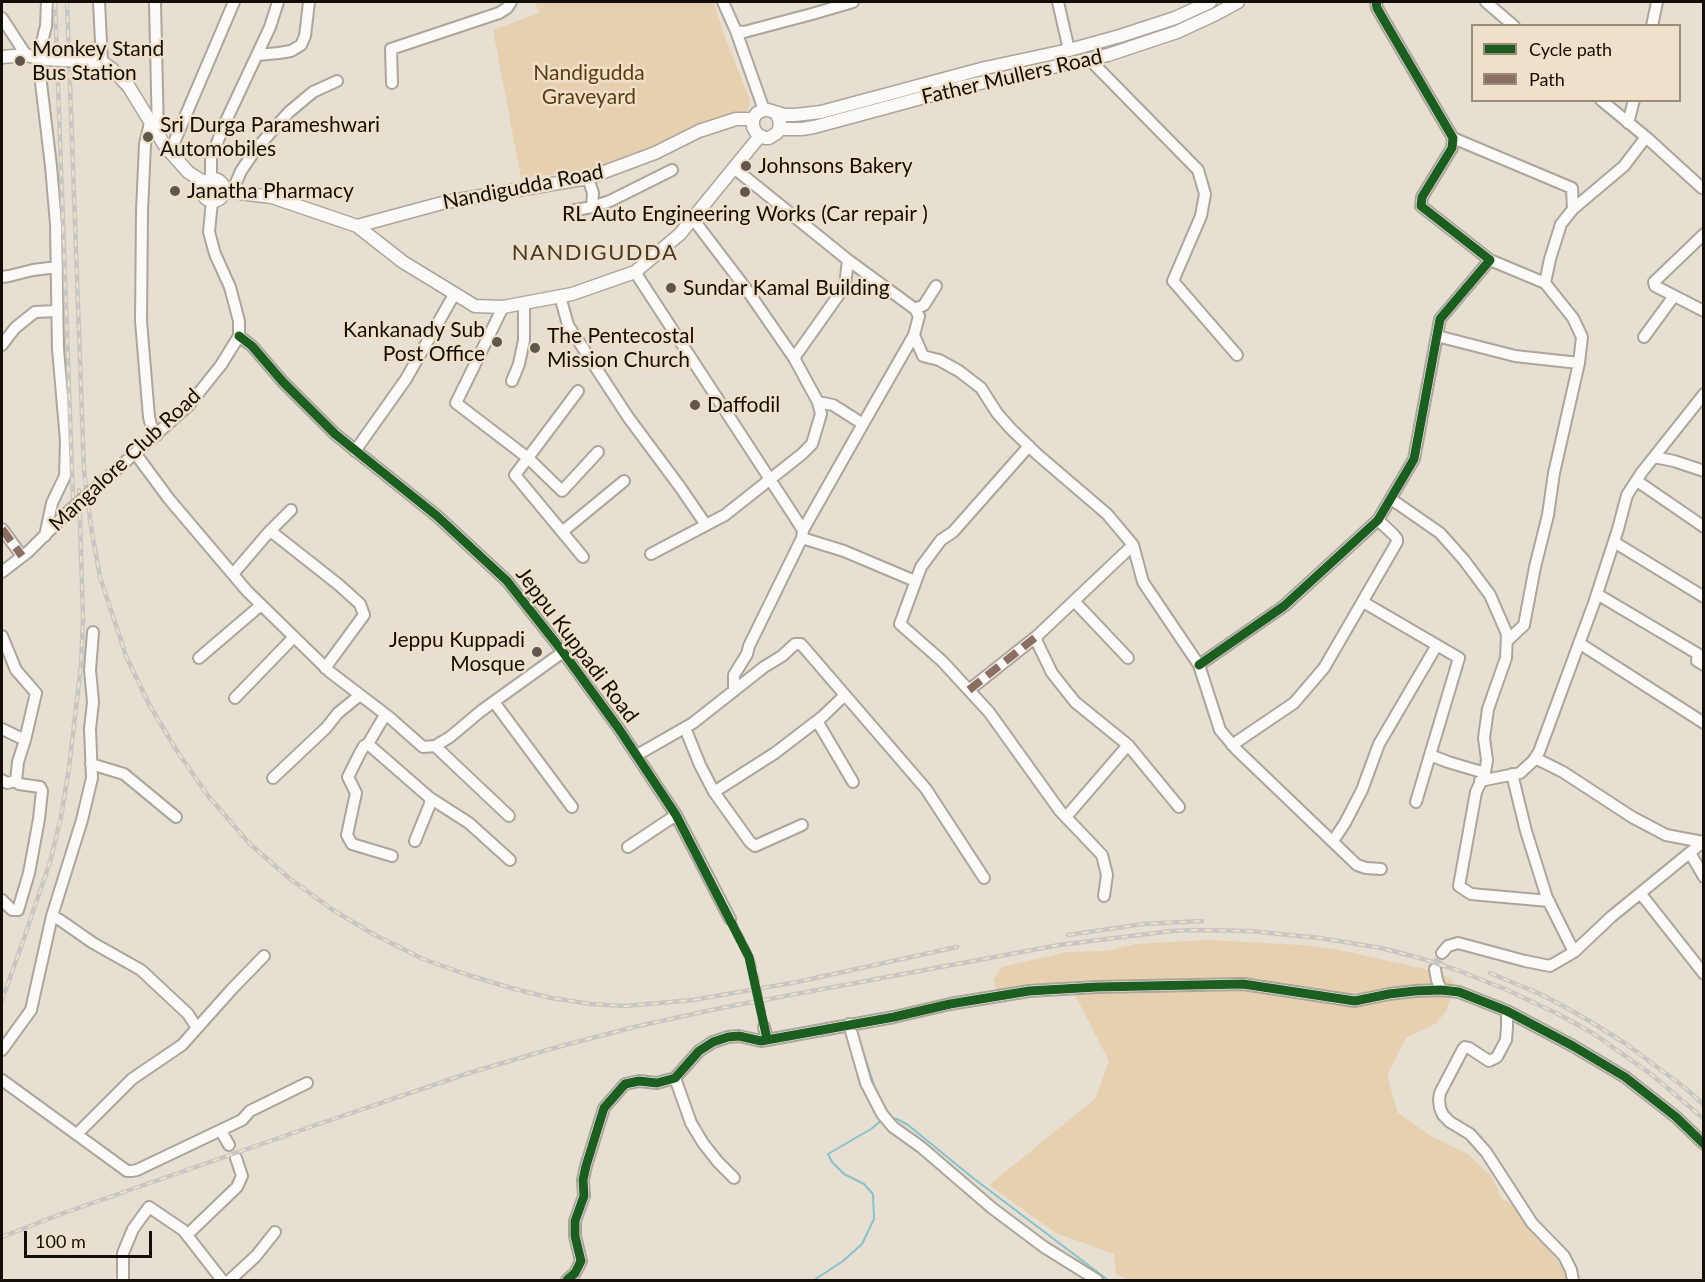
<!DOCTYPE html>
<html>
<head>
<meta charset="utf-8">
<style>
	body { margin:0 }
	#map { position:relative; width:1705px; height:1282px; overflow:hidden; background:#e7dfd2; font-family:Lato,sans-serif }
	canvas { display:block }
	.frame { position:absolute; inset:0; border:3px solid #130e07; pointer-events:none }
	.legend { position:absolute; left:1471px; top:24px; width:210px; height:78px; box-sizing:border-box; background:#f0e0c9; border:2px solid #988c7b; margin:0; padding:8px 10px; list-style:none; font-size:18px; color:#130e07 }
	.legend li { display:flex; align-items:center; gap:12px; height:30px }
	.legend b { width:30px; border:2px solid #988c7b }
	.scale { position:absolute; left:24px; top:1231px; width:128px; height:27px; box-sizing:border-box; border:3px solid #130e07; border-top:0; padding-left:8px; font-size:18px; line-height:21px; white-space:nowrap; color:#130e07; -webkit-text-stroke:4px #f0e0c9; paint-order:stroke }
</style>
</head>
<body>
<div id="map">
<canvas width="1705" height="1282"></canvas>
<div class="frame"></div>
<ul class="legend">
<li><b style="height:8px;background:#1b5e20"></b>Cycle path</li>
<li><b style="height:8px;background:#8d6e63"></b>Path</li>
</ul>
<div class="scale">100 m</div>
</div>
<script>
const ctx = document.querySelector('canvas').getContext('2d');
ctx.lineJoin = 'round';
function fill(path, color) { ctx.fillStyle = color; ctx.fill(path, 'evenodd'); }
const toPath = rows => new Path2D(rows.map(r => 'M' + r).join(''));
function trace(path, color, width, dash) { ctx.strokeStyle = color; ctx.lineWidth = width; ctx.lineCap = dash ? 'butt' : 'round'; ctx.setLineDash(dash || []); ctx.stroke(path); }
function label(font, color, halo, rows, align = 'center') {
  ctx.font = font + ' Lato,sans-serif'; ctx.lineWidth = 5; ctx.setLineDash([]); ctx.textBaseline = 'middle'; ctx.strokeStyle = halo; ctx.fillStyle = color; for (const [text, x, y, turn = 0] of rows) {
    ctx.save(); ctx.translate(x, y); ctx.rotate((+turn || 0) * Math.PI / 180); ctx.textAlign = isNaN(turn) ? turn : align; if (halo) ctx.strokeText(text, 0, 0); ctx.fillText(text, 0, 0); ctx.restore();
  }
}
const green = toPath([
	[535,2,714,2,723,32,750,100,748,111,690,129,656,146,594,170,521,178,493,30,539,13],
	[1209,940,1302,945,1335,949,1438,972,1453,980,1453,991,1447,1009,1437,1023,1406,1038,1387,1076,1398,1113,1429,1135,1468,1154,1492,1177,1501,1198,1520,1209,1568,1276,1569,1280,1129,1280,1116,1274,1114,1254,1056,1233,989,1185,1095,1099,1109,1061,1074,993,1000,1000,993,980,1002,967,1068,952,1107,951,1135,944]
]);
const stream = toPath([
	[862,1049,877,1094],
	[890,1118,897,1119,908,1125,973,1178,1108,1280],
	[814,1280,843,1261,862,1244,874,1219,873,1194,864,1184,844,1174,832,1162,828,1154,871,1129,882,1120]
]);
const minorTunnel = toPath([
	[730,919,749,957,752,966,764,1027],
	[1435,969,1442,953]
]);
const minor = toPath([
	[99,2,102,62],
	[155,2,158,135],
	[723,2,736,31,764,110],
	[1058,2,1069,50],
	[1486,2,1514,26],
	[2,18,26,55],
	[1652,26,1657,2],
	[736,31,744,32,812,14,853,2],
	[257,55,279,53,291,51,301,45,305,36,309,2],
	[1089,59,1198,170,1205,194,1201,216,1173,281,1237,355],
	[392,83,391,49,499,13,507,8,511,2],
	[1601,100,1646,137,1702,188],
	[150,123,145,144,142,211,141,321,149,417,151,425,157,435],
	[1628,123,1634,100],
	[1453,138,1572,188,1573,209],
	[170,152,234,2],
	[734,168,848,260,915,309,919,316,914,335,863,424,833,405,818,402],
	[211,179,211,158,225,123,270,27,278,2],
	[232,192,241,171,256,149,289,112,313,92,337,81],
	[592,207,610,201,672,170],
	[570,211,592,207,593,193,588,178],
	[1704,234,1654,282,1655,286,1704,311],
	[1490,260,1545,283],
	[635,272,803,530],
	[2,277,9,276,33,270,57,267],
	[560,296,568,325,628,417,680,487,706,525],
	[503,307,456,403,528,458,562,491,598,452],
	[915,309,924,305,936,286],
	[914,335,923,356,939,360,959,371,981,388,997,413,1011,429,1038,455,1107,514,1133,545,1143,582,1199,665,1220,730,1237,750,1357,865,1366,868,1381,869],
	[239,336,252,346,283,382,335,434,437,516,507,581,563,652,619,729,662,794,676,815,730,919],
	[1437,336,1515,356,1579,363],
	[1644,337,1674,296],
	[2,345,15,328,35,312,57,311],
	[794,358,845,286,848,260],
	[512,381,519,364,524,340,524,303],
	[578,391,515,475,583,557],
	[1029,446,953,532,941,540,921,567,900,624,942,661,989,712,1060,811,1102,855,1107,875,1104,896],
	[355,451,406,379,455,293],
	[135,453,169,499,247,591,330,672,389,717,423,747,435,746,450,737,481,711,563,652],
	[1654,457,1674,461,1704,471],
	[125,462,189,405,221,365,239,336,239,321,230,287,215,254,209,232,212,201],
	[1637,481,1704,527],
	[1391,499,1440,533,1464,560,1490,595,1507,634,1506,658,1488,709,1484,738,1487,760,1485,773,1476,792,1459,886,1471,894,1549,901],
	[2,529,22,556],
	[562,532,624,481],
	[268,533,291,510],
	[45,536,52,503,65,476,66,441,58,349,56,224,51,166,38,58,46,26,47,2],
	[802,538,844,551,915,581],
	[1614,542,1704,597],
	[1133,545,1037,636,1037,642,1052,673,1075,702,1128,745,1179,807],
	[651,554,725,515,802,454,812,444,821,414,818,402,794,358,747,290,693,219],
	[2,572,28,552,67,513],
	[233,574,268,533,273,533,339,585,360,604,364,615,325,668],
	[1597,594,1698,654,1697,661,1704,665],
	[1074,601,1128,658],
	[1363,602,1459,658,1416,802],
	[2,636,16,670,36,693,25,740,18,762,16,781],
	[1508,640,1524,625,1535,567,1548,515,1554,473,1579,363,1582,337,1573,318,1545,283,1550,259,1561,224,1573,209,1624,166,1646,137],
	[1579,643,1704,723],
	[199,658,261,605],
	[1199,665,1284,606,1378,520,1414,459,1440,319,1490,260,1421,206,1422,197,1452,148,1453,138,1385,22,1377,8,1376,2],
	[969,690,1037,636],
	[734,691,734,675,747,654,749,646,802,538,803,530,863,424],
	[235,698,294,637],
	[494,702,572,807],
	[385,715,368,744,430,798,430,804,415,841],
	[817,721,853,782],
	[685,728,700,765,714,792,750,842,755,846,802,825],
	[2,729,25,740],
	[368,744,364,746,360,753,348,777,356,793,347,835,352,844,392,856],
	[1232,745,1294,703,1324,668,1397,542,1397,539,1394,535,1378,520],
	[435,746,509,816],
	[637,755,693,723,764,667,782,656,795,644,801,644,926,789,984,878],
	[1430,755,1448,762,1485,773],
	[1535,758,1563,772,1632,817,1666,835,1703,842],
	[91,764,124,774,176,817],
	[1512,774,1526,831,1547,898,1574,952],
	[273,778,326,728,338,713,360,695],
	[2,780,7,783,16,781,19,784,40,787,42,791,39,819,29,873,18,910,12,910,2,900],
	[1480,781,1520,773,1533,761,1539,752,1594,603,1618,529,1627,495,1642,472,1704,394],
	[714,792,775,753,822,717,845,695],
	[430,798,469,823,510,860],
	[1066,817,1128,745],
	[1333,841,1345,823,1362,790,1379,744,1437,645],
	[628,847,676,815],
	[1690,853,1704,877],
	[1641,894,1704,974],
	[52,916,60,920,93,943,141,970,188,1014,197,1028],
	[1442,953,1448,946,1458,943,1525,961,1550,966,1574,952,1611,917,1704,841],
	[1435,969,1437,980,1441,990],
	[1507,1011,1507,1027,1506,1040,1497,1057,1489,1061,1469,1048,1465,1047,1463,1049,1440,1093,1439,1100,1440,1108,1443,1115,1450,1122,1470,1134,1486,1152,1532,1223,1564,1256,1571,1270,1573,1280],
	[849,1024,866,1083,882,1114,893,1127,921,1147,992,1208,1044,1247,1097,1280],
	[764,1027,767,1039],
	[2,1050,31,1010,52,916,82,820,92,778,90,729,93,702,90,670,93,632],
	[675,1078,691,1123,703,1143,718,1162,734,1178],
	[2,1080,127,1171,132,1171,137,1170,242,1120,250,1111,307,1083],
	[221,1131,229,1145],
	[77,1134,132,1079,182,1045,232,989,264,956],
	[187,1235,237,1187,242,1176,236,1158],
	[123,1280,123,1253,133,1229,149,1207,183,1230,222,1280],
	[230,1280,256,1256,275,1232],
	[567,1280,575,1273,581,1261,575,1236,575,1221,584,1196,583,1180,586,1166,604,1108,625,1084,639,1081,657,1083,675,1078,699,1051,713,1042,728,1037,739,1036,761,1041,894,1017,950,1004,1029,991,1097,987,1243,984,1355,1001,1389,994,1415,991,1441,990,1459,992,1507,1011,1573,1046,1625,1077,1676,1117,1704,1144]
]);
const major = toPath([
	[2,57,26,55,43,59],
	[102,62,112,69,129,87,165,146,188,172,205,183],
	[776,113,780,121,779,129,777,133,769,138,765,138,757,134,753,127,753,119,757,113,764,110,768,110,784,115,795,115,821,112,985,68,1069,50,1120,36,1175,18,1210,2],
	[779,129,802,129,814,127,962,87,1108,55,1177,32,1216,14,1238,2],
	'202 190a11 11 0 1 1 22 0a11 11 0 1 1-22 0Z',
	[224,193,232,192,272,197,357,226,403,262,475,306,503,307,572,294,635,272,680,234,760,136],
	[357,226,446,202,588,178,655,153,699,131,736,119,753,119]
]);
const rail = toPath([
	[55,2,73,499],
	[67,2,84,471,91,527,100,577,126,656,150,706,177,751,209,797,250,844,289,878,333,910,373,934,423,959,468,975,511,988,551,998,591,1004,625,1006,693,1000,797,982,957,947],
	[1068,935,1143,924,1202,921],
	[1490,973,1540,994,1567,1008,1596,1025,1626,1044,1684,1087,1704,1105],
	[2,1000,21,947,50,862,61,817,69,768,81,665,83,618,79,490],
	[2,1237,61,1214,316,1125,469,1073,554,1048,634,1027,721,1008,1059,945,1171,931,1195,930,1249,931,1320,938,1381,948,1420,958,1457,970,1505,989,1558,1014,1591,1032,1651,1074,1704,1119]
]);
const minorBridge = toPath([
	[67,513,125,462]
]);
const majorBridge = toPath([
	[43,59,102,62]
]);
const quiet = toPath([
	[2,529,22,556],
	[969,690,1037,636]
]);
const cycleway = toPath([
	[239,336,252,346,283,382,335,434,437,516,507,581,563,652,619,729,676,815,749,957,767,1039],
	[1199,665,1284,606,1378,520,1414,459,1440,319,1490,260,1421,206,1422,197,1452,148,1453,138,1385,22,1377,8,1376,2],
	[567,1280,575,1273,581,1261,575,1236,575,1221,584,1196,583,1180,586,1166,604,1108,625,1084,639,1081,657,1083,675,1078,699,1051,713,1042,728,1037,739,1036,761,1041,894,1017,950,1004,1029,991,1097,987,1243,984,1355,1001,1389,994,1415,991,1441,990,1459,992,1507,1011,1573,1046,1625,1077,1676,1117,1704,1144]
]);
const markers = [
	[20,61,6,"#5d574e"],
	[148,137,6,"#5d574e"],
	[746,166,6,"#5d574e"],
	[175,191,6,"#5d574e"],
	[745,192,6,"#5d574e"],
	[671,288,6,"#5d574e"],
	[497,342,6,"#5d574e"],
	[535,348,6,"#5d574e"],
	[695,405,6,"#5d574e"],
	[537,652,6,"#5d574e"]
];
const poiNames = [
	["Monkey Stand",32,49],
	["Bus Station",32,73],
	["Sri Durga Parameshwari",160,125],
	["Automobiles",160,149],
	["Johnsons Bakery",758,166],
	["Janatha Pharmacy",187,191],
	["RL Auto Engineering Works (Car repair )",745,214,"center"],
	["Sundar Kamal Building",683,288],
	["Kankanady Sub",485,330,"right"],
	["Post Office",485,354,"right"],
	["The Pentecostal",547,336],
	["Mission Church",547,360],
	["Daffodil",707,405],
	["Jeppu Kuppadi",525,640,"right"],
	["Mosque",525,664,"right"]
];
const parkNames = [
	["Nandigudda",589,73],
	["Graveyard",589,97]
];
const streetNames = [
	["Father Mullers Road",1012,77,-13],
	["Nandigudda Road",523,187,-11],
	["Mangalore Club Road",125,460,-43],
	["Jeppu Kuppadi Road",577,645,53]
];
const neighbourhoodNames = [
	["NANDIGUDDA",595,253]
];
fill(green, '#e6d0b0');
trace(stream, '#88c1cc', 2);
trace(minorTunnel, '#c7c0b4', 10, [10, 5]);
trace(minor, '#aca59b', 14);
trace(major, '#aca59b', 15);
trace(minor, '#fbfaf8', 10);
trace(major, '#fbfaf8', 12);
trace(rail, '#c8c6c3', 4.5);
trace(rail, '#f0e0c9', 2, [7]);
trace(minorBridge, '#aca59b', 14, []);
trace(majorBridge, '#aca59b', 15, []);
trace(minorBridge, '#fbfaf8', 10);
trace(majorBridge, '#fbfaf8', 12);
trace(quiet, '#8d6e63', 8, [15, 8]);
trace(cycleway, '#1b5e20', 9);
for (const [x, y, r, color] of markers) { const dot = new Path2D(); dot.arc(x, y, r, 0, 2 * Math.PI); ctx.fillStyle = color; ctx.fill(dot); trace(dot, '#f0e0c9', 2); }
label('21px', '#130e07', '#f0e0c9', poiNames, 'left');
label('21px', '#593d0f', '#f0e0c9', parkNames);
label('21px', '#130e07', '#f0e0c9', streetNames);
ctx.letterSpacing = '1.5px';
label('22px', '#473a27', '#f0e0c9', neighbourhoodNames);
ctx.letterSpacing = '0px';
</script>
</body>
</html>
